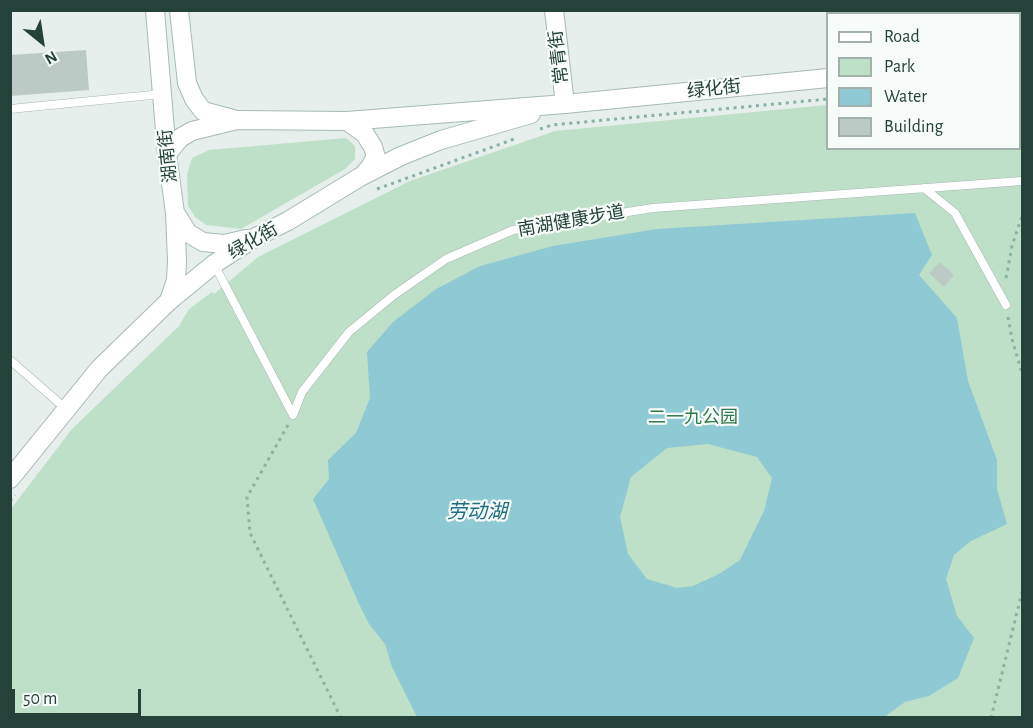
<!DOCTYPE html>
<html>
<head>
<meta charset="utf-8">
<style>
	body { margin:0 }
	#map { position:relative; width:1033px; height:728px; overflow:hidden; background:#e6efeb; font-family:"Alegreya Sans",sans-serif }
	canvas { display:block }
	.frame { position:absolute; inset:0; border:12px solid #24423a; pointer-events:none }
	.legend { position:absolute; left:826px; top:12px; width:195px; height:138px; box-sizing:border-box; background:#f7fbf9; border:2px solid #a3b1ad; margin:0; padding:8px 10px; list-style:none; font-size:18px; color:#24423a }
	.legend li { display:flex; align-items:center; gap:12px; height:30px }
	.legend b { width:30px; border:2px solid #a3b1ad }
	.north { position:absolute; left:12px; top:12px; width:60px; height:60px; -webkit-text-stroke:4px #f7fbf9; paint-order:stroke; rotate:150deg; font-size:16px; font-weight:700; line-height:24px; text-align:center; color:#24423a }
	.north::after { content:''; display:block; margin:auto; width:21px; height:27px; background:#24423a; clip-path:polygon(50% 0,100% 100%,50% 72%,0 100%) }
	.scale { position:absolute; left:12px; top:689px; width:129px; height:27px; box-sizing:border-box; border:3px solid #24423a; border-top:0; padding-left:8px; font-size:18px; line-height:21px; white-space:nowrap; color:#24423a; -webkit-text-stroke:4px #f7fbf9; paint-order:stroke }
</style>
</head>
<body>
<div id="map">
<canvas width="1033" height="728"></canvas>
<div class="frame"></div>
<ul class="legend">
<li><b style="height:8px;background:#fff"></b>Road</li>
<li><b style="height:16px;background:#bfe0c8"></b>Park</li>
<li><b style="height:16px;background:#8ec9d4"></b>Water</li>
<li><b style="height:16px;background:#bbcac4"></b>Building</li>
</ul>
<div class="north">N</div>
<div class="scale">50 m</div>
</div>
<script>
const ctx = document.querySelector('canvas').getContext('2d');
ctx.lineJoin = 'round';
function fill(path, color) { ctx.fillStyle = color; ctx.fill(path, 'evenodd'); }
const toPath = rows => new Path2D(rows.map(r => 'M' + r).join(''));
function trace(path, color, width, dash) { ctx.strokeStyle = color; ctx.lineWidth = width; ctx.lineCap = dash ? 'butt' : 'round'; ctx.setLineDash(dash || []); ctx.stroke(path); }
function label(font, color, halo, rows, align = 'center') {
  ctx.font = font + ' "Alegreya Sans","Noto Sans SC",sans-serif'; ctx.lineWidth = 4.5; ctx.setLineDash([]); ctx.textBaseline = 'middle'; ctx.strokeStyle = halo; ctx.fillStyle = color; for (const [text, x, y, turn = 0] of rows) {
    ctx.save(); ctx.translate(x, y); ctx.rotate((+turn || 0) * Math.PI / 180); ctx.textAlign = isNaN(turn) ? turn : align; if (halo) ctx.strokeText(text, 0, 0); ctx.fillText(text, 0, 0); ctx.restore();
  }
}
const green = toPath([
	[1020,86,1022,86,1022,717,11,717,10,510,72,429,179,326,189,309,212,292,214,294,258,257,410,181,555,131,827,105,828,148,1020,148],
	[346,138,355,146,355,159,345,169,241,229,206,225,195,217,188,206,187,174,192,158,209,150]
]);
const water = toPath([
	[915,213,932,255,919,275,957,318,968,381,997,460,997,489,1007,524,971,541,954,555,946,579,957,616,974,638,958,678,929,696,905,702,884,717,417,717,392,667,385,644,369,624,359,604,313,499,329,479,328,460,356,433,370,398,367,352,393,322,436,289,480,266,553,246,657,229],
	[708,444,757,457,772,478,764,511,740,560,719,574,693,586,677,588,647,579,628,554,620,517,631,477,667,448]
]);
const building = toPath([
	[86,50,89,90,10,96,10,55],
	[940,262,954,275,944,287,929,273]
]);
const path = toPath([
	[1020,80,1022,80],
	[540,129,552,125,828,99],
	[377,189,517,138],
	[1006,278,1012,246,1022,216],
	[1008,317,1012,339,1022,373],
	[288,425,247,497,250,533,341,718],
	[10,501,15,495],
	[991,718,1022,592]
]);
const service = toPath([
	[10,109,162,94],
	[924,188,955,213,1006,305],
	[214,264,293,415,302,392,349,332,394,295,446,259,513,230,653,208,1022,181],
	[10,360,66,409]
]);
const tertiary = toPath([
	[554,10,565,104],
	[10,479,99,369,169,301]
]);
const secondary = toPath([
	[155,10,167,154,175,213,177,261,176,280,169,301],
	[179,10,187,83,194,99,203,111,233,119],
	[1020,59,1022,58],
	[347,121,365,134,373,147,376,157,370,167,364,174],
	[167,154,180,138,192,131,237,120,347,121,565,104,828,78],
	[176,214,188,233,203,242,224,244,246,239],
	[169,301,214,264,256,237,288,221,360,177,401,156,441,140,531,114]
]);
const streetNames = [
	["常青街",559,57,-97],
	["绿化街",714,89,-6],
	["湖南街",168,156,-96],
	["南湖健康步道",571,221,-10],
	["绿化街",253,241,-30]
];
const parkNames = [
	["二一九公园",693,418]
];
const waterNames = [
	["劳动湖",477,512]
];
fill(green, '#bfe0c8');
fill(water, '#8ec9d4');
fill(building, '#bbcac4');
trace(service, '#a8b8b2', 9);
trace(tertiary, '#a8b8b2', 20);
trace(secondary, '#a4bbb3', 20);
trace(path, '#86b3a5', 3, [3, 4.5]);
trace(service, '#fff', 8);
trace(tertiary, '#fff', 18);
trace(secondary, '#fff', 18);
label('18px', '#24423a', '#f7fbf9', streetNames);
label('18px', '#2d7a4b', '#f7fbf9', parkNames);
label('italic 20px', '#1c6f80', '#f7fbf9', waterNames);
</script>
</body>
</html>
